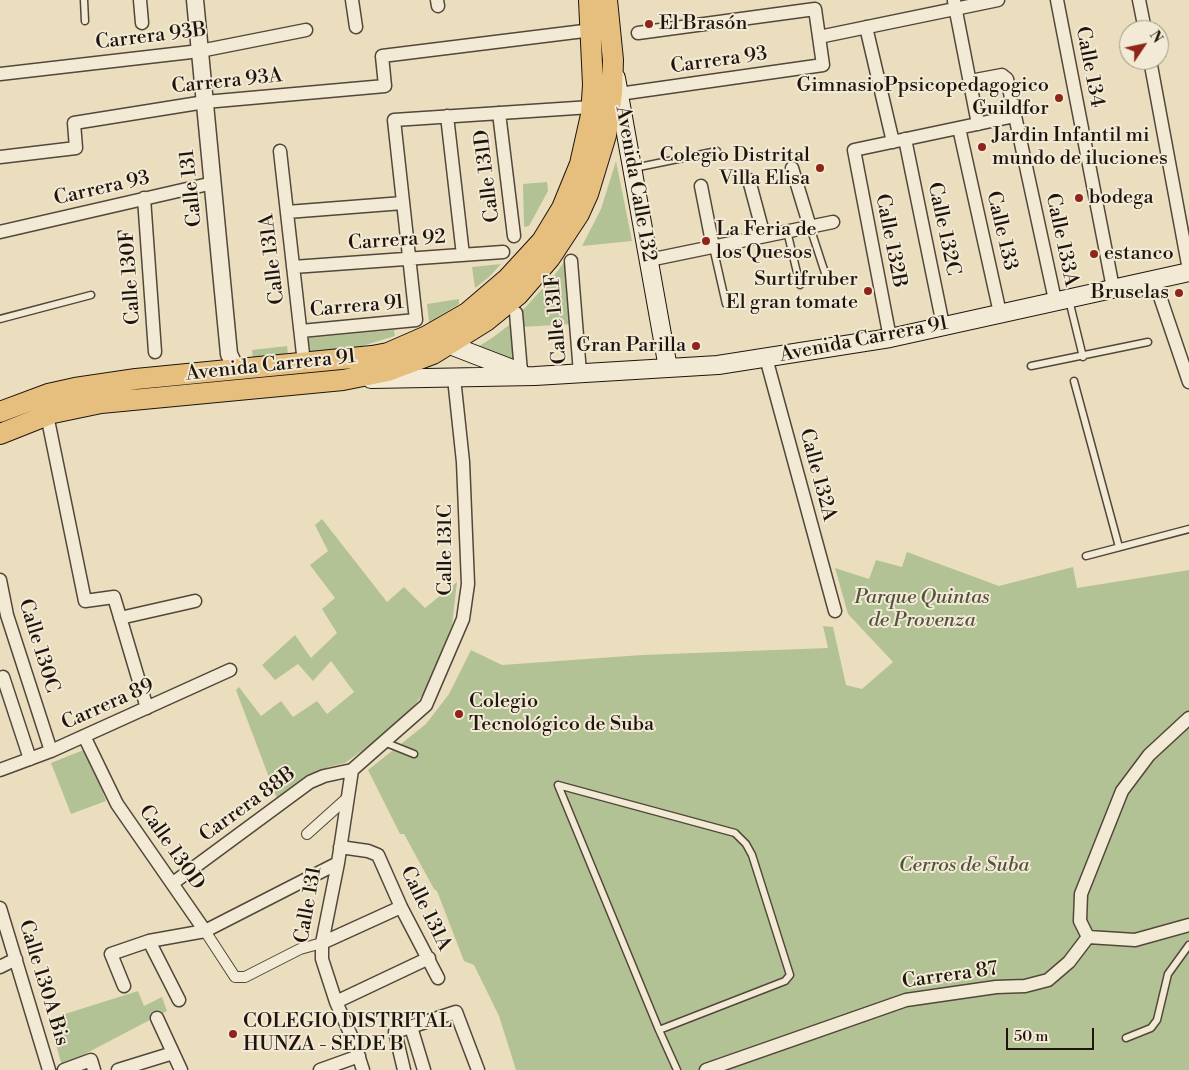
<!DOCTYPE html>
<html>
<head>
<meta charset="utf-8">
<style>
	body { margin:0 }
	#map { position:relative; width:1189px; height:1070px; overflow:hidden; background:#ebdebe; font-family:"Libre Bodoni",serif }
	canvas { display:block }
	.north { position:absolute; left:1119px; top:20px; width:50px; height:50px; box-sizing:border-box; background:#f2ead5; border:1px solid #9e9585; border-radius:50%; rotate:56deg; font-size:14px; font-weight:700; line-height:20px; text-align:center; color:#1f150e }
	.north::after { content:''; display:block; margin:auto; width:18px; height:22px; background:#8f2418; clip-path:polygon(50% 0,100% 100%,50% 72%,0 100%) }
	.scale { position:absolute; left:1006px; top:1028px; width:88px; height:22px; box-sizing:border-box; border:2px solid #1f150e; border-top:0; padding-left:6px; font-size:15px; line-height:18px; white-space:nowrap; color:#1f150e; -webkit-text-stroke:4px #f2ead5; paint-order:stroke }
</style>
</head>
<body>
<div id="map">
<canvas width="1189" height="1070"></canvas>
<div class="north">N</div>
<div class="scale">50 m</div>
</div>
<script>
const ctx = document.querySelector('canvas').getContext('2d');
ctx.lineJoin = 'round';
function fill(path, color) { ctx.fillStyle = color; ctx.fill(path, 'evenodd'); }
const toPath = rows => new Path2D(rows.map(r => 'M' + r).join(''));
function trace(path, color, width, dash) { ctx.strokeStyle = color; ctx.lineWidth = width; ctx.lineCap = dash ? 'butt' : 'round'; ctx.setLineDash(dash || []); ctx.stroke(path); }
function label(font, color, halo, rows, align = 'center') {
  ctx.font = font + ' "Libre Bodoni",serif'; ctx.lineWidth = 4; ctx.setLineDash([]); ctx.textBaseline = 'middle'; ctx.strokeStyle = halo; ctx.fillStyle = color; for (const [text, x, y, turn = 0] of rows) {
    ctx.save(); ctx.translate(x, y); ctx.rotate((+turn || 0) * Math.PI / 180); ctx.textAlign = isNaN(turn) ? turn : align; if (halo) ctx.strokeText(text, 0, 0); ctx.fillText(text, 0, 0); ctx.restore();
  }
}
const green = toPath([
	[616,161,632,241,582,246,601,209],
	[547,182,548,191,529,226,524,227,523,184],
	[568,257,573,324,521,327,521,312,553,277],
	[501,264,489,277,475,288,472,267],
	[459,299,459,304,429,322,427,304],
	[513,322,516,365,473,350,492,338],
	[394,330,395,336,362,346,310,353,308,338],
	[287,346,288,355,253,359,252,350],
	[322,519,387,602,404,587,425,608,457,582,452,625,424,693,399,724,345,763,328,767,279,804,236,690,239,687,261,716,281,701,293,717,317,701,327,714,354,692,331,661,313,681,298,664,275,680,262,665,295,635,311,658,337,633,322,609,335,598,310,565,328,551,315,525],
	[907,552,999,586,1073,567,1077,588,1189,570,1189,1070,516,1070,499,1016,474,965,464,961,437,891,434,889,404,834,400,834,368,770,426,724,449,694,471,650,502,665,642,655,828,648,823,626,833,627,846,685,862,689,893,662,848,614,835,568,869,579,876,560,902,567],
	[86,749,106,801,71,814,51,763],
	[138,991,144,1006,162,997,167,1011,62,1066,49,1019]
]);
const service = toPath([
	[84,0,85,21],
	[634,168,717,151],
	[810,227,826,276],
	[787,231,800,285],
	[713,247,726,304],
	[1069,300,1083,357],
	[0,319,91,295],
	[1031,366,1148,342],
	[1074,381,1119,547],
	[1086,556,1189,529],
	[384,742,414,754],
	[659,1030,785,981,790,975,752,855,746,844,735,833,558,785,659,1030,677,1070],
	[1126,1038,1151,1028,1157,1020,1168,974,1189,945]
]);
const pedestrian = toPath([
	[307,834,346,799],
	[205,931,235,977,245,977,300,949,322,943]
]);
const minor = toPath([
	[140,0,142,23],
	[352,0,356,27],
	[437,0,438,6],
	[1057,0,1113,288],
	[1139,0,1145,30],
	[954,1,978,124],
	[866,27,893,142],
	[819,37,998,0],
	[1150,60,1189,270],
	[0,74,200,51,306,30],
	[970,81,1002,75,1007,79,1055,300],
	[619,94,823,65,815,9,638,33],
	[499,113,514,236],
	[447,116,463,255],
	[959,128,1000,313],
	[905,139,943,325],
	[280,151,304,363],
	[0,157,76,148,74,123,205,102,385,86,382,56,592,30],
	[792,168,810,227],
	[749,180,764,236],
	[701,186,713,247],
	[144,198,155,352],
	[287,212,403,203],
	[0,232,213,183],
	[649,260,833,222],
	[571,261,580,373],
	[293,267,503,252],
	[1154,279,1189,382],
	[516,313,521,372],
	[301,331,416,320,394,120,591,107],
	[890,338,854,150,1015,116],
	[766,358,835,611],
	[47,415,85,601,114,597,147,708],
	[0,580,7,615,51,751],
	[120,618,195,601],
	[3,677,30,759],
	[84,736,117,804,205,931],
	[0,770,51,751,230,670],
	[352,770,338,863,322,943,322,959,336,1002,354,1042,363,1070],
	[340,847,368,851,378,855,401,907,438,978],
	[173,883,310,782,324,776,352,770,426,705,463,619,468,584,463,462,454,378],
	[0,908,49,1070],
	[1088,937,1080,921,1081,894,1122,791,1149,755,1189,718],
	[1088,937,1135,940,1189,925],
	[149,941,179,1000],
	[322,943,401,907],
	[0,967,16,959],
	[124,986,111,954,149,941,205,931,338,863],
	[336,1002,429,958],
	[157,1018,181,1070],
	[411,1027,424,1070],
	[64,1070,91,1060,94,1070],
	[118,1070,173,1053],
	[320,1070,359,1056],
	[404,1070,395,1032,456,1012,478,1070],
	[706,1070,906,1000,996,987,1025,986,1048,980,1069,962,1088,937]
]);
const tertiary = toPath([
	[195,0,229,354,237,371]
]);
const secondary = toPath([
	[616,78,668,368],
	[437,340,520,372],
	[371,379,535,376,718,365,890,338,1189,272]
]);
const primary = toPath([
	[0,412,48,394,75,388,136,379,372,356,388,353,427,336,467,313,508,278,542,241,562,208,580,164,591,115,593,85,589,0],
	[0,434,53,413,101,403,343,380,388,371,433,354,486,321,518,295,550,258,579,214,588,194,606,135,612,93,613,60,607,0]
]);
const markers = [
	[649,24,5,"#8f2418"],
	[1059,98,5,"#8f2418"],
	[982,147,5,"#8f2418"],
	[820,168,5,"#8f2418"],
	[1079,198,5,"#8f2418"],
	[706,241,5,"#8f2418"],
	[1094,254,5,"#8f2418"],
	[868,291,5,"#8f2418"],
	[1179,293,5,"#8f2418"],
	[696,346,5,"#8f2418"],
	[459,714,5,"#8f2418"],
	[233,1034,5,"#8f2418"]
];
const poiNames = [
	["El Brasón",659,24],
	["GimnasioPpsicopedagogico",1049,86,"right"],
	["Guildfor",1049,109,"right"],
	["Jardin Infantil mi",992,136],
	["mundo de iluciones",992,159],
	["Colegio Distrital",810,156,"right"],
	["Villa Elisa",810,179,"right"],
	["bodega",1089,198],
	["La Feria de",716,230],
	["los Quesos",716,253],
	["estanco",1104,254],
	["Surtifruber",858,280,"right"],
	["El gran tomate",858,303,"right"],
	["Bruselas",1169,293,"right"],
	["Gran Parilla",686,346,"right"],
	["Colegio",469,702],
	["Tecnológico de Suba",469,725],
	["COLEGIO DISTRITAL",243,1022],
	["HUNZA - SEDE B",243,1045]
];
const streetNames = [
	["Carrera 93B",151,37,-7],
	["Carrera 93",719,61,-8],
	["Calle 134",1089,67,79],
	["Carrera 93A",227,82,-6],
	["Calle 131D",488,176,-97],
	["Avenida Calle 132",635,184,80],
	["Calle 131",192,188,-96],
	["Carrera 93",102,189,-13],
	["Calle 132C",943,229,78],
	["Calle 133",1001,231,77],
	["Calle 133A",1061,240,78],
	["Carrera 92",397,241,-4],
	["Calle 132B",890,241,79],
	["Calle 131A",273,259,-97],
	["Calle 130F",131,277,-94],
	["Carrera 91",357,307,-5],
	["Calle 131F",557,319,-95],
	["Avenida Carrera 91",864,340,-11],
	["Avenida Carrera 91",271,366,-6],
	["Calle 132A",817,475,75],
	["Calle 131C",446,550,-90],
	["Calle 130C",38,646,73],
	["Carrera 89",108,705,-24],
	["Carrera 88B",248,805,-36],
	["Calle 130D",171,848,55],
	["Calle 131",309,905,-80],
	["Calle 131A",425,909,64],
	["Carrera 87",950,976,-8],
	["Calle 130A Bis",43,983,73]
];
const parkNames = [
	["Parque Quintas",922,598],
	["de Provenza",922,621],
	["Cerros de Suba",964,866]
];
fill(green, '#b2c295');
trace(service, '#52473a', 9);
trace(pedestrian, '#52473a', 12);
trace(minor, '#52473a', 15);
trace(tertiary, '#52473a', 19);
trace(secondary, '#1f150e', 20);
trace(primary, '#1f150e', 22);
trace(service, '#f2ead5', 6);
trace(pedestrian, '#f2ead5', 10);
trace(minor, '#f2ead5', 12);
trace(tertiary, '#f2ead5', 16);
trace(secondary, '#f2ead5', 18);
trace(primary, '#e6bf7f', 20);
for (const [x, y, r, color] of markers) { const dot = new Path2D(); dot.arc(x, y, r, 0, 2 * Math.PI); ctx.fillStyle = color; ctx.fill(dot); trace(dot, '#f2ead5', 2); }
label('20px', '#1f150e', '#f2ead5', poiNames, 'left');
label('20px', '#1f150e', '#f2ead5', streetNames);
label('italic 20px', '#52523d', '#f2ead5', parkNames);
</script>
</body>
</html>
